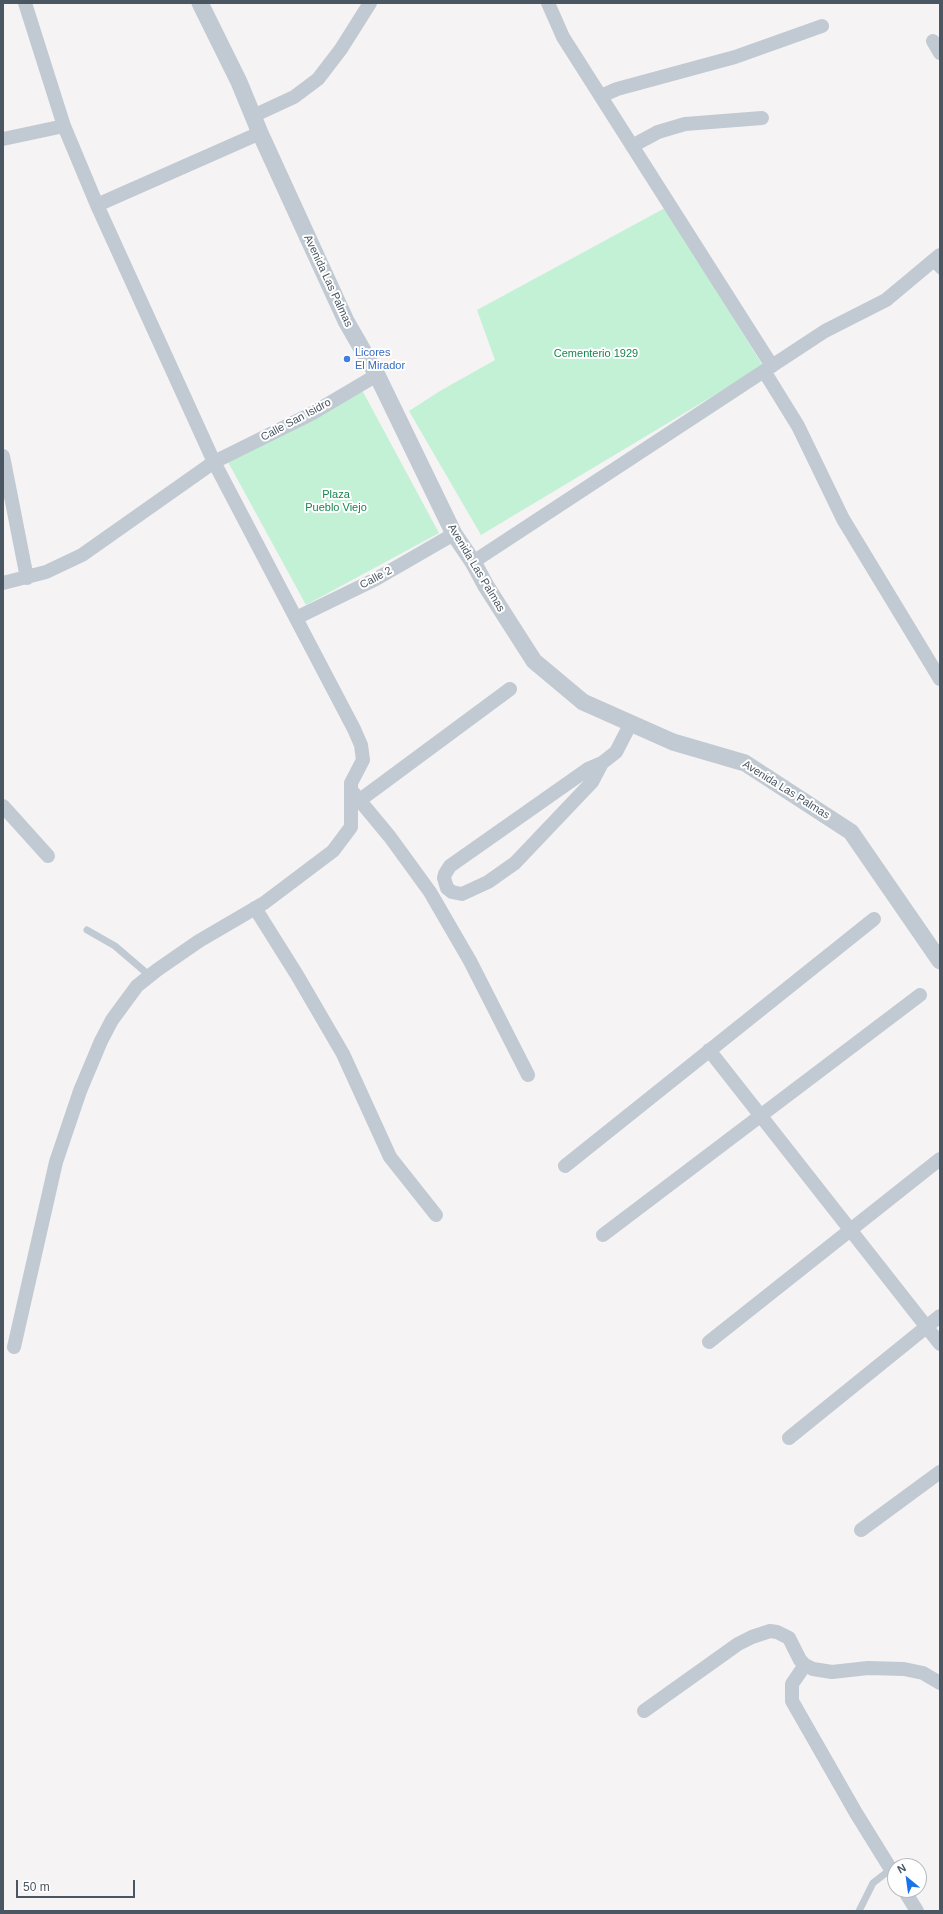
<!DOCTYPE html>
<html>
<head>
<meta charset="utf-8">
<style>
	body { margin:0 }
	#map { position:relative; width:943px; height:1914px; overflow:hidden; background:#f5f3f3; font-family:Helvetica,sans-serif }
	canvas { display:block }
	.frame { position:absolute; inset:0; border:4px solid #4a5661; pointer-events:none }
	.north { position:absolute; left:887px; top:1858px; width:40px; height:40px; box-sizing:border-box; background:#fff; border:1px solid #b7bbc0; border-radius:50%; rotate:331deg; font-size:11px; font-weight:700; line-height:16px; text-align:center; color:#4a5661 }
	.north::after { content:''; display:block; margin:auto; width:14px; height:18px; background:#1a73e8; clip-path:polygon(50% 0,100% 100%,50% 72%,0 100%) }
	.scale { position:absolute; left:16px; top:1880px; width:119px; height:18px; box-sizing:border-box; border:2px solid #4a5661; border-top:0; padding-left:5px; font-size:12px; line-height:14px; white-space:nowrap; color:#4a5661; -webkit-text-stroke:3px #fff; paint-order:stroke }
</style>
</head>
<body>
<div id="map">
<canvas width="943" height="1914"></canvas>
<div class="frame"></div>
<div class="north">N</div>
<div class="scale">50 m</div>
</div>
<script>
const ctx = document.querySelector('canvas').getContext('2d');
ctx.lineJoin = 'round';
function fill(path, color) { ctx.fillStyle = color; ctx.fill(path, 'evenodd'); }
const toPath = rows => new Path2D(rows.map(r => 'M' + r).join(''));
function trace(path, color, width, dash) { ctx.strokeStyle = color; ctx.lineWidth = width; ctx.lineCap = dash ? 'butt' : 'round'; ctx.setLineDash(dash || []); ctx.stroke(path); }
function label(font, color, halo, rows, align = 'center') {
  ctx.font = font + ' Helvetica,sans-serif'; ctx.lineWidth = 4; ctx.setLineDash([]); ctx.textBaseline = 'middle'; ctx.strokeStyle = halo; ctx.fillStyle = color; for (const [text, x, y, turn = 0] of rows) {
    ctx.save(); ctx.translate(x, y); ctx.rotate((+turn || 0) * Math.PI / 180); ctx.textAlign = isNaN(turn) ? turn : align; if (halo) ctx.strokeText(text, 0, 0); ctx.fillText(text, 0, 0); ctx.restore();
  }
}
const green = toPath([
	[665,208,763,366,481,535,409,411,440,391,495,360,477,310],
	[362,390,439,533,306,605,228,462]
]);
const service = toPath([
	[931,262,940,271],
	[87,930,115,946,150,976],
	[859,1911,873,1883,891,1869]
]);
const minor = toPath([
	[548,3,563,37,772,366],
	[933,41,940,53],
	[601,96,617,89,735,57,822,26],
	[253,116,294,97,318,79,341,49,370,3],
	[3,139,64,126],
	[632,146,658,132,685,124,762,118],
	[97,205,260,133],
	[764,371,798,426,843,519,940,679],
	[3,456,27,578],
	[473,562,825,331,886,300,940,255],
	[3,583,46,572,82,555,214,462,311,414,377,375],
	[296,618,376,579,454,534],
	[602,763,592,782,515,863,488,882,462,894,452,892,447,888,444,878,445,874,450,866,588,769,602,763,616,752,631,723],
	[351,790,390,837,430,892,470,961,528,1075],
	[360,800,510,689],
	[3,806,48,856],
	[255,908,297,975,343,1054,390,1157,436,1215],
	[709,1050,940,1344],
	[565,1166,874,919],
	[603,1235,920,995],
	[709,1342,940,1159],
	[14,1347,56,1162,80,1091,101,1041,112,1020,137,986,157,970,199,941,264,903,333,851,351,827,351,783,363,760,361,745,354,729,214,462,97,205,64,126,25,3],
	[789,1438,940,1316],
	[861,1530,940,1472],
	[805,1665,792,1684,792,1701,856,1813,895,1876],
	[644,1711,738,1644,752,1637,770,1631,777,1632,789,1638,800,1660,805,1665,813,1669,832,1672,868,1668,904,1669,923,1673,940,1683],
	[904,1890,917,1911]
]);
const tertiary = toPath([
	[200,3,239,82,260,133,346,321,377,375,454,534,473,562,486,586,534,661,583,702,673,742,745,763,851,832,940,961]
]);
const markers = [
	[347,359,4,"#3f7fe0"]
];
const streetNames = [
	["Avenida Las Palmas",328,281,65],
	["Calle San Isidro",296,420,-28],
	["Avenida Las Palmas",476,568,59],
	["Calle 2",376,578,-28],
	["Avenida Las Palmas",786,790,32]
];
const shopNames = [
	["Licores",355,353],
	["El Mirador",355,366]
];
const parkNames = [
	["Cementerio 1929",596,354],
	["Plaza",336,495],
	["Pueblo Viejo",336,508]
];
fill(green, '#c3f1d5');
trace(service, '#c1cad2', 7);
trace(minor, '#c1cad2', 14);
trace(tertiary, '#c1cad2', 17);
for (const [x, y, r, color] of markers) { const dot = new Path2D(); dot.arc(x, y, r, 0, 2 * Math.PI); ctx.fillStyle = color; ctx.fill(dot); trace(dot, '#fff', 1.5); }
label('11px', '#4a5661', '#fff', streetNames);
label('11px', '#366cbe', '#fff', shopNames, 'left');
label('11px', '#17864f', '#fff', parkNames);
</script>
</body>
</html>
